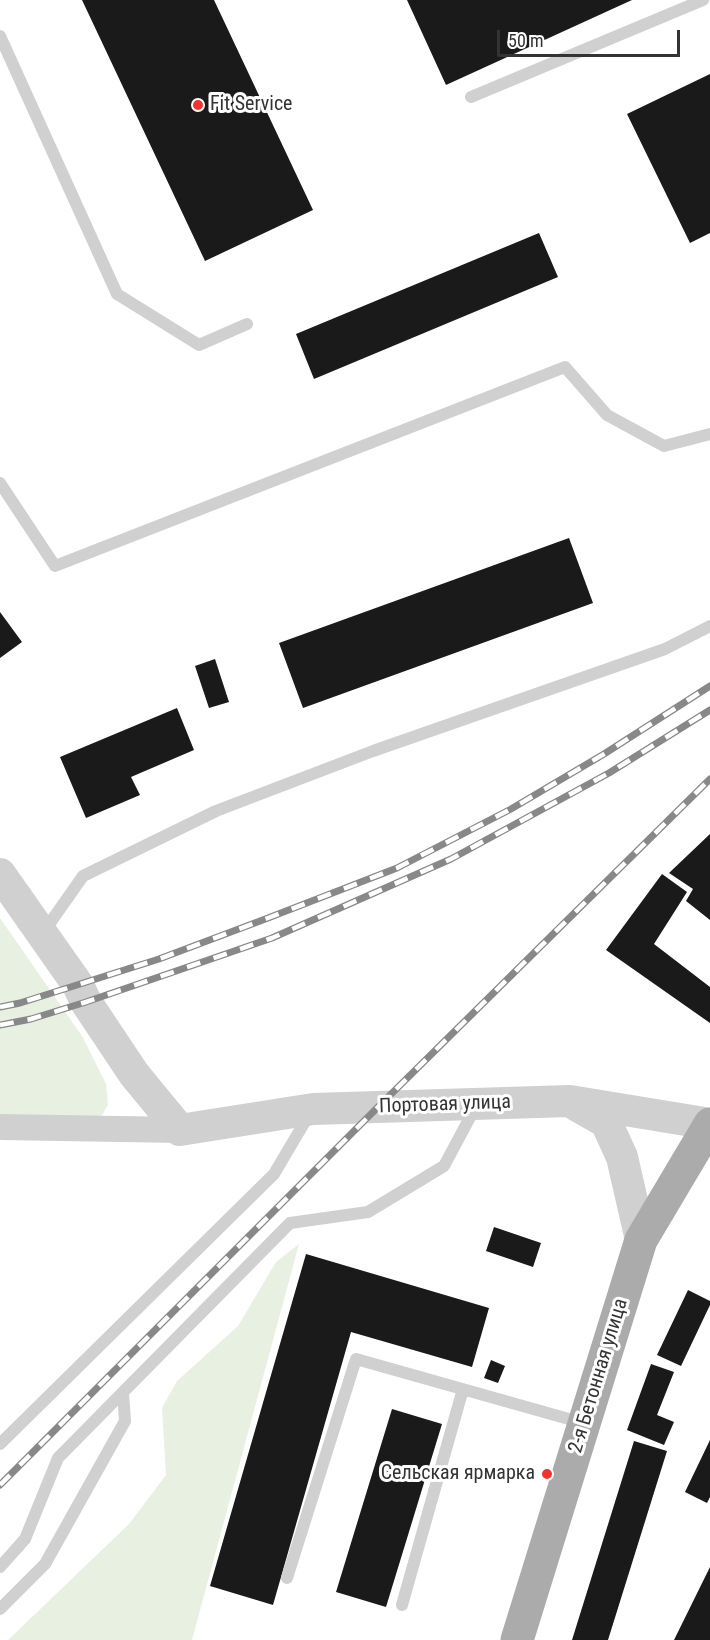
<!DOCTYPE html>
<html>
<head>
<meta charset="utf-8">
<style>
	body { margin:0 }
	#map { position:relative; width:710px; height:1640px; overflow:hidden; background:#fff; font-family:"Roboto Condensed",sans-serif }
	canvas { display:block }
	.scale { position:absolute; left:497px; top:30px; width:183px; height:27px; box-sizing:border-box; border:3px solid #333; border-top:0; padding-left:8px; font-size:18px; line-height:21px; white-space:nowrap; color:#333; -webkit-text-stroke:4px #fff; paint-order:stroke }
</style>
</head>
<body>
<div id="map">
<canvas width="710" height="1640"></canvas>
<div class="scale">50 m</div>
</div>
<script>
const ctx = document.querySelector('canvas').getContext('2d');
ctx.lineJoin = 'round';
function fill(path, color) { ctx.fillStyle = color; ctx.fill(path, 'evenodd'); }
const toPath = rows => new Path2D(rows.map(r => 'M' + r).join(''));
function trace(path, color, width, dash) { ctx.strokeStyle = color; ctx.lineWidth = width; ctx.lineCap = dash ? 'butt' : 'round'; ctx.setLineDash(dash || []); ctx.stroke(path); }
function label(font, color, halo, rows, align = 'center') {
  ctx.font = font + ' "Roboto Condensed",sans-serif'; ctx.lineWidth = 6; ctx.setLineDash([]); ctx.textBaseline = 'middle'; ctx.strokeStyle = halo; ctx.fillStyle = color; for (const [text, x, y, turn = 0] of rows) {
    ctx.save(); ctx.translate(x, y); ctx.rotate((+turn || 0) * Math.PI / 180); ctx.textAlign = isNaN(turn) ? turn : align; if (halo) ctx.strokeText(text, 0, 0); ctx.fillText(text, 0, 0); ctx.restore();
  }
}
const green = toPath([
	[0,918,82,1036,106,1084,108,1105,102,1115,89,1118,0,1114],
	[299,1244,192,1640,8,1640,129,1524,166,1475,162,1408,177,1381,238,1326,276,1262]
]);
const building = toPath([
	[82,0,214,0,313,210,205,261],
	[407,0,632,0,446,85],
	[710,74,710,233,690,243,627,114],
	[539,233,558,277,314,379,296,334],
	[569,538,593,603,303,708,279,643],
	[0,612,22,642,0,658],
	[215,659,229,702,209,708,195,666],
	[177,708,194,750,131,777,140,795,86,818,60,757],
	[710,834,710,920,686,901,693,889,669,873],
	[662,874,687,892,654,944,710,987,710,1023,606,950],
	[494,1227,541,1243,533,1267,486,1251],
	[306,1254,489,1308,472,1367,351,1332,273,1605,210,1586],
	[688,1290,710,1301,710,1305,681,1366,657,1355],
	[491,1360,505,1366,498,1383,484,1378],
	[651,1364,674,1372,657,1415,674,1422,664,1445,627,1430],
	[392,1409,442,1424,386,1607,336,1592],
	[710,1440,710,1497,707,1503,685,1492],
	[634,1441,667,1451,608,1640,572,1640],
	[710,1567,710,1640,674,1640]
]);
const service = toPath([
	[0,36,117,294,199,345,247,324],
	[471,97,703,0],
	[0,483,55,566,565,367,607,415,664,446,710,434],
	[43,933,83,876,216,811,373,751,665,649,710,626],
	[0,1444,274,1174,310,1113],
	[0,1567,25,1539,58,1458,290,1223,368,1212,444,1166,475,1108],
	[287,1578,356,1359,583,1423],
	[402,1605,463,1389],
	[0,1609,45,1564,125,1421,123,1393]
]);
const minor = toPath([
	[0,1127,180,1130]
]);
const tertiary = toPath([
	[0,874,78,985,86,1002,134,1074,180,1130,313,1109,570,1101,710,1124],
	[576,1105,606,1122,622,1157,641,1240]
]);
const primary = toPath([
	[517,1640,641,1240,710,1124]
]);
const rail = toPath([
	[0,1007,20,1003,159,959,268,918,397,868,511,809,604,754,710,686],
	[0,1025,31,1019,86,1002,272,938,451,859,609,773,710,710],
	[0,1485,379,1106,710,779]
]);
const markers = [
	[198,105,6,"#f2352c"],
	[547,1474,6,"#f2352c"]
];
const poiNames = [
	["Fit Service",210,105],
	["Сельская ярмарка",535,1474,"right"]
];
const streetNames = [
	["Портовая улица",445,1105,-2],
	["2-я Бетонная улица",599,1376,-73]
];
fill(green, '#e7f0e1');
fill(building, '#1a1a1a');
trace(service, '#d0d0d0', 12);
trace(minor, '#d0d0d0', 26);
trace(tertiary, '#d0d0d0', 32);
trace(primary, '#ababab', 33);
trace(rail, '#888', 7);
trace(rail, '#fff', 4.5, [14]);
for (const [x, y, r, color] of markers) { const dot = new Path2D(); dot.arc(x, y, r, 0, 2 * Math.PI); ctx.fillStyle = color; ctx.fill(dot); trace(dot, '#fff', 2); }
label('20px', '#333', '#fff', poiNames, 'left');
label('20px', '#333', '#fff', streetNames);
</script>
</body>
</html>
